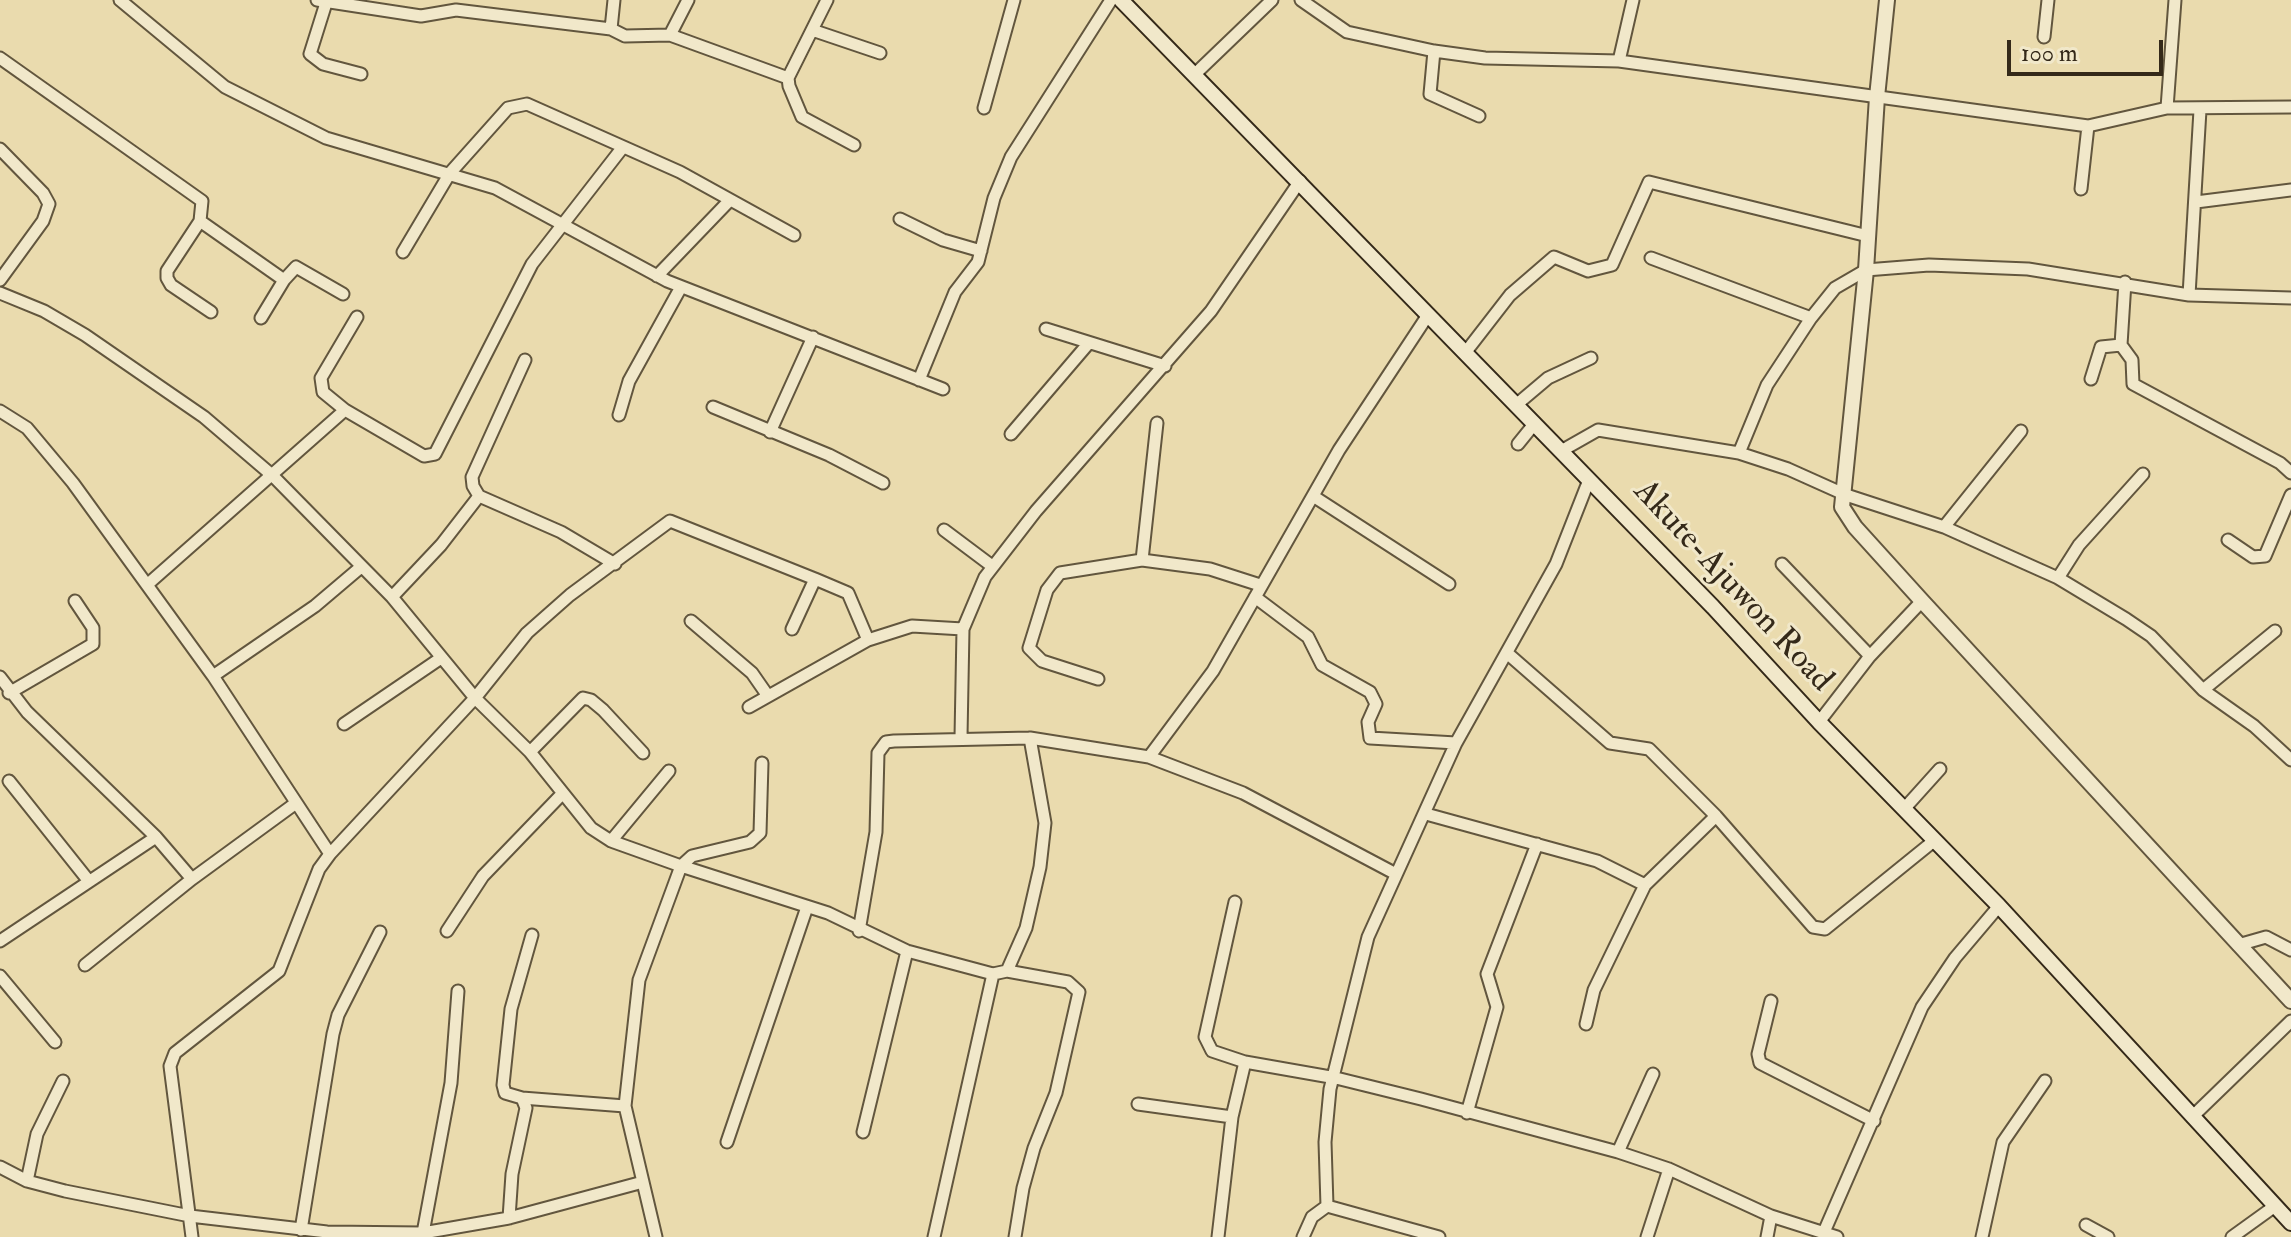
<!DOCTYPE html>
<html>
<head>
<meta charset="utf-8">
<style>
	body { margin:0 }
	#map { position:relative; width:2291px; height:1237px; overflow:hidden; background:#eadbae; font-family:"IM FELL Double Pica",serif }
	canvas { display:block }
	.scale { position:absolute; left:2007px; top:40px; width:156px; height:36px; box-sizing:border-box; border:4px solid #342919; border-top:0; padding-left:10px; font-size:24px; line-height:28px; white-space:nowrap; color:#342919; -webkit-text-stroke:6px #f1e8ca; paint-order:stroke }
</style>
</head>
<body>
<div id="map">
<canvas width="2291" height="1237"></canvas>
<div class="scale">100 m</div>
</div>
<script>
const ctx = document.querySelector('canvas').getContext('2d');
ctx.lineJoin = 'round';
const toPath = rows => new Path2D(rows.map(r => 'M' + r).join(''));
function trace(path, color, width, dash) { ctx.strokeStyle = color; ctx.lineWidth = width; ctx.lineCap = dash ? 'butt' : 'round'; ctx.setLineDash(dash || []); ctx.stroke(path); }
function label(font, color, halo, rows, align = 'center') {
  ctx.font = font + ' "IM FELL Double Pica",serif'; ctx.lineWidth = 6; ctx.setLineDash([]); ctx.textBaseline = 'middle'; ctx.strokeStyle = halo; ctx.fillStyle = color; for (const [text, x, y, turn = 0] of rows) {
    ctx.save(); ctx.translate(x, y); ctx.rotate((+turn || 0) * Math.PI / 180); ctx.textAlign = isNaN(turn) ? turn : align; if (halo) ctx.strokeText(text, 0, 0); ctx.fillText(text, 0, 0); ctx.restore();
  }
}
const minor = toPath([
	[120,0,225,87,326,138,495,188,667,281,943,389],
	[317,0,421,16,456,10,611,29,625,36,670,35,788,78],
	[827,0,788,78,789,86,802,117,854,145],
	[1301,0,1347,32,1434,51,1485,58,1619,61,2088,126,2167,108,2291,107],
	[326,3,310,54,323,64,361,74],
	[611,29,614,0],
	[812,30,880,53],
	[670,35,688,0],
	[2044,37,2048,0],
	[1434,51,1430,94,1479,116],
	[0,58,202,201,200,221,167,271,167,278,171,285,211,312],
	[1619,61,1633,0],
	[1194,75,1272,0],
	[984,108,1014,0],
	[2167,108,2175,0],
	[0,149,43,193,49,204,43,221,0,280],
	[2081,189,2088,126],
	[2196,202,2291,190],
	[900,219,943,240,981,251],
	[200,221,284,280,296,267,343,294],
	[403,252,450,173,508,108,527,104,680,172,794,235],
	[1651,258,1811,318],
	[657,276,730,200],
	[2125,282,2121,345,2132,360,2133,384,2280,463,2291,473],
	[0,293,44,311,85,335,204,417,273,476,392,597,475,698,530,752,591,828,611,841,681,866,828,913,907,951,993,974],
	[2189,295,2200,110],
	[357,317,321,378,323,392,345,410,424,456,435,454,532,264,623,147],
	[261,318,284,280],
	[1046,329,1165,366],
	[1465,353,1510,295,1554,257,1588,271,1612,265,1649,182,1868,236],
	[525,360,472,477,473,486,479,496,561,532,615,564],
	[2091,379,2101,347,2121,345],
	[919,380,955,292,978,262,994,198,1011,157,1111,0],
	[1516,405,1548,378,1591,358],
	[713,407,829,455,883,483],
	[0,411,27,428,73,483,213,676,330,854],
	[619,415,629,381,681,287],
	[770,432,813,337],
	[1011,434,1088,344],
	[1518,444,1535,423],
	[1561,451,1598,430,1739,453,1788,469,1846,495,1944,527,2058,578,2126,619,2151,636,2203,690,2254,726,2291,760],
	[1739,453,1767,385,1811,318,1835,288,1866,270,1929,265,2028,269,2189,295,2291,298],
	[1313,496,1449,584],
	[1944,527,2021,431],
	[944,530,992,566],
	[2228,540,2253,557,2265,556,2291,495],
	[1142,560,1157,423],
	[1782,564,1870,656],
	[2058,578,2079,545,2143,474],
	[815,579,848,593,868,640],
	[148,584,345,410],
	[392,597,441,545,479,496],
	[1255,597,1308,637,1322,665,1370,692,1376,704,1368,722,1370,738,1456,743],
	[691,621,752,673,768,696],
	[1507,653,1610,743,1649,749,1716,816,1813,927,1825,929,1935,840],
	[213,676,315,606,361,567],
	[0,677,27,712,156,837,192,879],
	[1098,679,1042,661,1029,648,1047,590,1060,573,1142,560,1210,569,1260,585],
	[2203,690,2275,631],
	[9,693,93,644,93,628,75,601],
	[749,707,868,640,912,626,963,629],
	[1819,722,1870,656,1922,601],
	[344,724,441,658],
	[961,737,963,629,985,577,1036,511,1211,311,1300,181],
	[530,752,583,698,591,700,603,710,643,753],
	[1149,757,1213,671,1339,450,1428,315],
	[9,781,88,880],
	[1904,809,1940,769],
	[1426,814,1597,861,1645,885],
	[611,841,669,771],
	[1235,902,1205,1037,1212,1051,1245,1062,1336,1078,1421,1099,1618,1152,1669,1169,1771,1216,1837,1237],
	[447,931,483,876,562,794],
	[859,931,876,832,878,753,886,742,894,741,1030,738,1149,757,1243,793,1396,874],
	[0,941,156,837],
	[2238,945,2266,937,2291,950],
	[85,965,192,879,296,803],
	[1007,971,1026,928,1040,867,1045,823,1030,738],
	[0,976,55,1042],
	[1771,1001,1758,1054,1760,1063,1874,1121],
	[1586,1024,1594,990,1645,885,1716,816],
	[522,1098,625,1106],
	[1138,1104,1232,1117],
	[1467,1113,1497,1007,1487,974,1537,844],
	[2192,1117,2291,1021],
	[863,1132,907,951],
	[727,1142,807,907],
	[1618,1152,1653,1074],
	[0,1167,27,1181,65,1191,190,1216,327,1232,423,1233,509,1218,643,1182],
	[27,1181,37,1134,63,1081],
	[1327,1206,1439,1237],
	[509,1218,512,1174,526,1108,522,1098,505,1093,503,1085,511,1009,532,935],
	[2086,1225,2108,1237],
	[301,1230,333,1034,338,1015,380,932],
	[1824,1232,1922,1007,1955,958,1999,906],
	[423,1233,451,1083,458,991],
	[192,1237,170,1066,175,1053,279,971,319,869,330,854,475,698,527,633,570,595,670,521,815,579,792,629],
	[656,1237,625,1106,639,980,681,866,692,856,750,842,760,833,762,763],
	[934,1237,993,974,1007,971,1068,982,1079,992,1056,1093,1034,1148,1023,1188,1015,1237],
	[1218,1237,1232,1117,1245,1062],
	[1303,1237,1312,1217,1327,1206,1325,1142,1330,1089,1368,937,1456,743,1556,564,1589,480],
	[1647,1237,1669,1169],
	[1767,1237,1771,1216],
	[1982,1237,2003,1142,2045,1081],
	[2232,1237,2275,1206]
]);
const tertiary = toPath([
	[1887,0,1877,97,1866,270,1842,507,1855,527,1922,601,2291,1001]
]);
const secondary = toPath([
	[1121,0,1713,607,1819,722,1999,906,2291,1223]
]);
const streetNames = [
	["Akute-Ajuwon Road",1732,587,47]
];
trace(minor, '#62563e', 15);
trace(tertiary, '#62563e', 18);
trace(secondary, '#342919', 18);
trace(minor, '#f1e8ca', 11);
trace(tertiary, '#f1e8ca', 14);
trace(secondary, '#f1e8ca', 14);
label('34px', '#342919', '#f1e8ca', streetNames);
</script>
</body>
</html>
